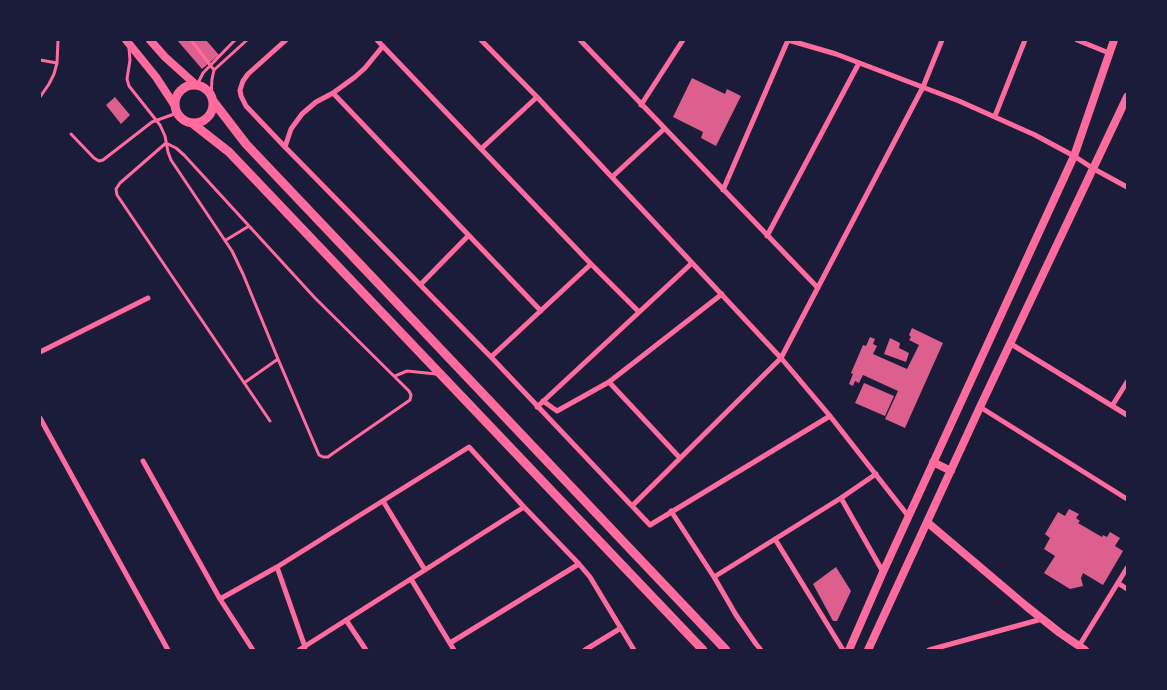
<!DOCTYPE html>
<html>
<head>
<meta charset="utf-8">
<style>
	body { margin:0 }
	#map { position:relative; width:1167px; height:690px; overflow:hidden; background:#1b1b3a; font-family:"Source Sans 3",sans-serif }
	canvas { display:block }
	.frame { position:absolute; inset:0; border:41px solid #1b1b3a; pointer-events:none }
</style>
</head>
<body>
<div id="map">
<canvas width="1167" height="690"></canvas>
<div class="frame"></div>
</div>
<script>
const ctx = document.querySelector('canvas').getContext('2d');
ctx.lineJoin = 'round';
function fill(path, color) { ctx.fillStyle = color; ctx.fill(path, 'evenodd'); }
const toPath = rows => new Path2D(rows.map(r => 'M' + r).join(''));
function trace(path, color, width, dash) { ctx.strokeStyle = color; ctx.lineWidth = width; ctx.lineCap = dash ? 'butt' : 'round'; ctx.setLineDash(dash || []); ctx.stroke(path); }
const building = toPath([
	[177,40,206,40,219,55,202,69],
	[692,78,725,94,727,89,741,96,716,146,701,138,703,132,673,117],
	[115,97,130,115,121,124,106,105],
	[912,328,943,343,905,428,885,419,898,391,863,375,859,383,855,381,853,386,849,384,853,374,851,373,863,345,866,346,870,337,875,339,873,344,877,346,873,354,907,369,919,345,909,340,911,337,909,335],
	[890,338,900,343,899,348,909,353,906,362,884,354],
	[864,383,894,396,885,416,855,403],
	[1069,509,1079,514,1076,518,1080,521,1078,523,1102,537,1103,535,1107,537,1110,532,1120,538,1115,546,1123,551,1103,585,1083,573,1081,578,1083,586,1070,589,1044,573,1055,556,1044,549,1050,538,1045,534,1058,512,1065,516],
	[836,567,851,591,837,621,833,621,813,584]
]);
const service = toPath([
	[191,40,214,70],
	[129,48,130,60,127,79,129,86,160,125,165,136,168,152,171,160,232,251,243,274,278,359,319,455,323,457,328,457,332,454,410,400,411,395,409,391,315,298,184,155,176,148,166,143],
	[40,60,57,63],
	[197,85,203,73,235,40],
	[211,96,212,79,214,70,247,40],
	[40,97,49,84,54,74,57,63,58,40],
	[71,134,94,158,99,161,103,160,152,122,177,113],
	[166,143,120,183,116,189,117,195,270,421],
	[226,240,249,226],
	[395,376,407,371,436,374],
	[244,383,278,359]
]);
const minor = toPath([
	[286,40,248,74,243,81,240,90,241,96,246,106,285,147,491,357,650,525,830,416],
	[377,40,591,264,639,312],
	[481,40,537,97,781,358,830,416,909,517],
	[580,40,818,288],
	[788,40,836,54,959,101,1035,135,1074,156,1094,169,1127,187],
	[1077,40,1109,53],
	[333,93,541,311],
	[641,105,683,40],
	[995,116,1025,40],
	[285,147,291,129,302,114,316,102,333,93,355,77,365,68,383,46],
	[481,149,537,97],
	[612,177,664,129],
	[723,190,788,40],
	[767,236,859,63],
	[421,284,468,236],
	[1011,344,1127,415],
	[40,352,148,298],
	[491,357,591,264],
	[609,382,680,458],
	[543,401,557,411,609,382,722,294],
	[1112,406,1127,382],
	[537,407,692,263],
	[980,407,1127,499],
	[40,418,168,650],
	[143,461,220,599,253,650],
	[841,498,883,572],
	[383,501,425,570],
	[632,506,781,358,923,87,942,40],
	[671,511,714,577,736,615,756,644,761,650],
	[775,539,843,650],
	[277,567,305,647],
	[714,577,841,498,876,474],
	[411,579,454,650],
	[1118,583,1127,589],
	[220,599,277,567,469,447,524,507,579,564,590,577,634,650],
	[346,620,366,650],
	[450,643,579,564],
	[1079,646,1127,568],
	[299,650,524,507],
	[585,650,621,628],
	[929,650,1042,619]
]);
const tertiary = toPath([
	[126,40,156,77,175,106],
	[150,40,165,57,195,84],
	[933,462,951,471],
	[927,522,1026,606,1060,633,1085,650],
	[849,650,883,572,1074,156,1114,40],
	[868,650,980,407,1127,97]
]);
const secondary = toPath([
	'175 104a19 19 0 1 1 38 0a19 19 0 1 1-38 0Z',
	[213,101,246,144,726,650],
	[192,123,229,152,703,650]
]);
fill(building, '#dd5f8e');
trace(service, '#ff6b9d', 3);
trace(minor, '#ff6b9d', 5);
trace(tertiary, '#ff6b9d', 8);
trace(secondary, '#ff6b9d', 9);
</script>
</body>
</html>
